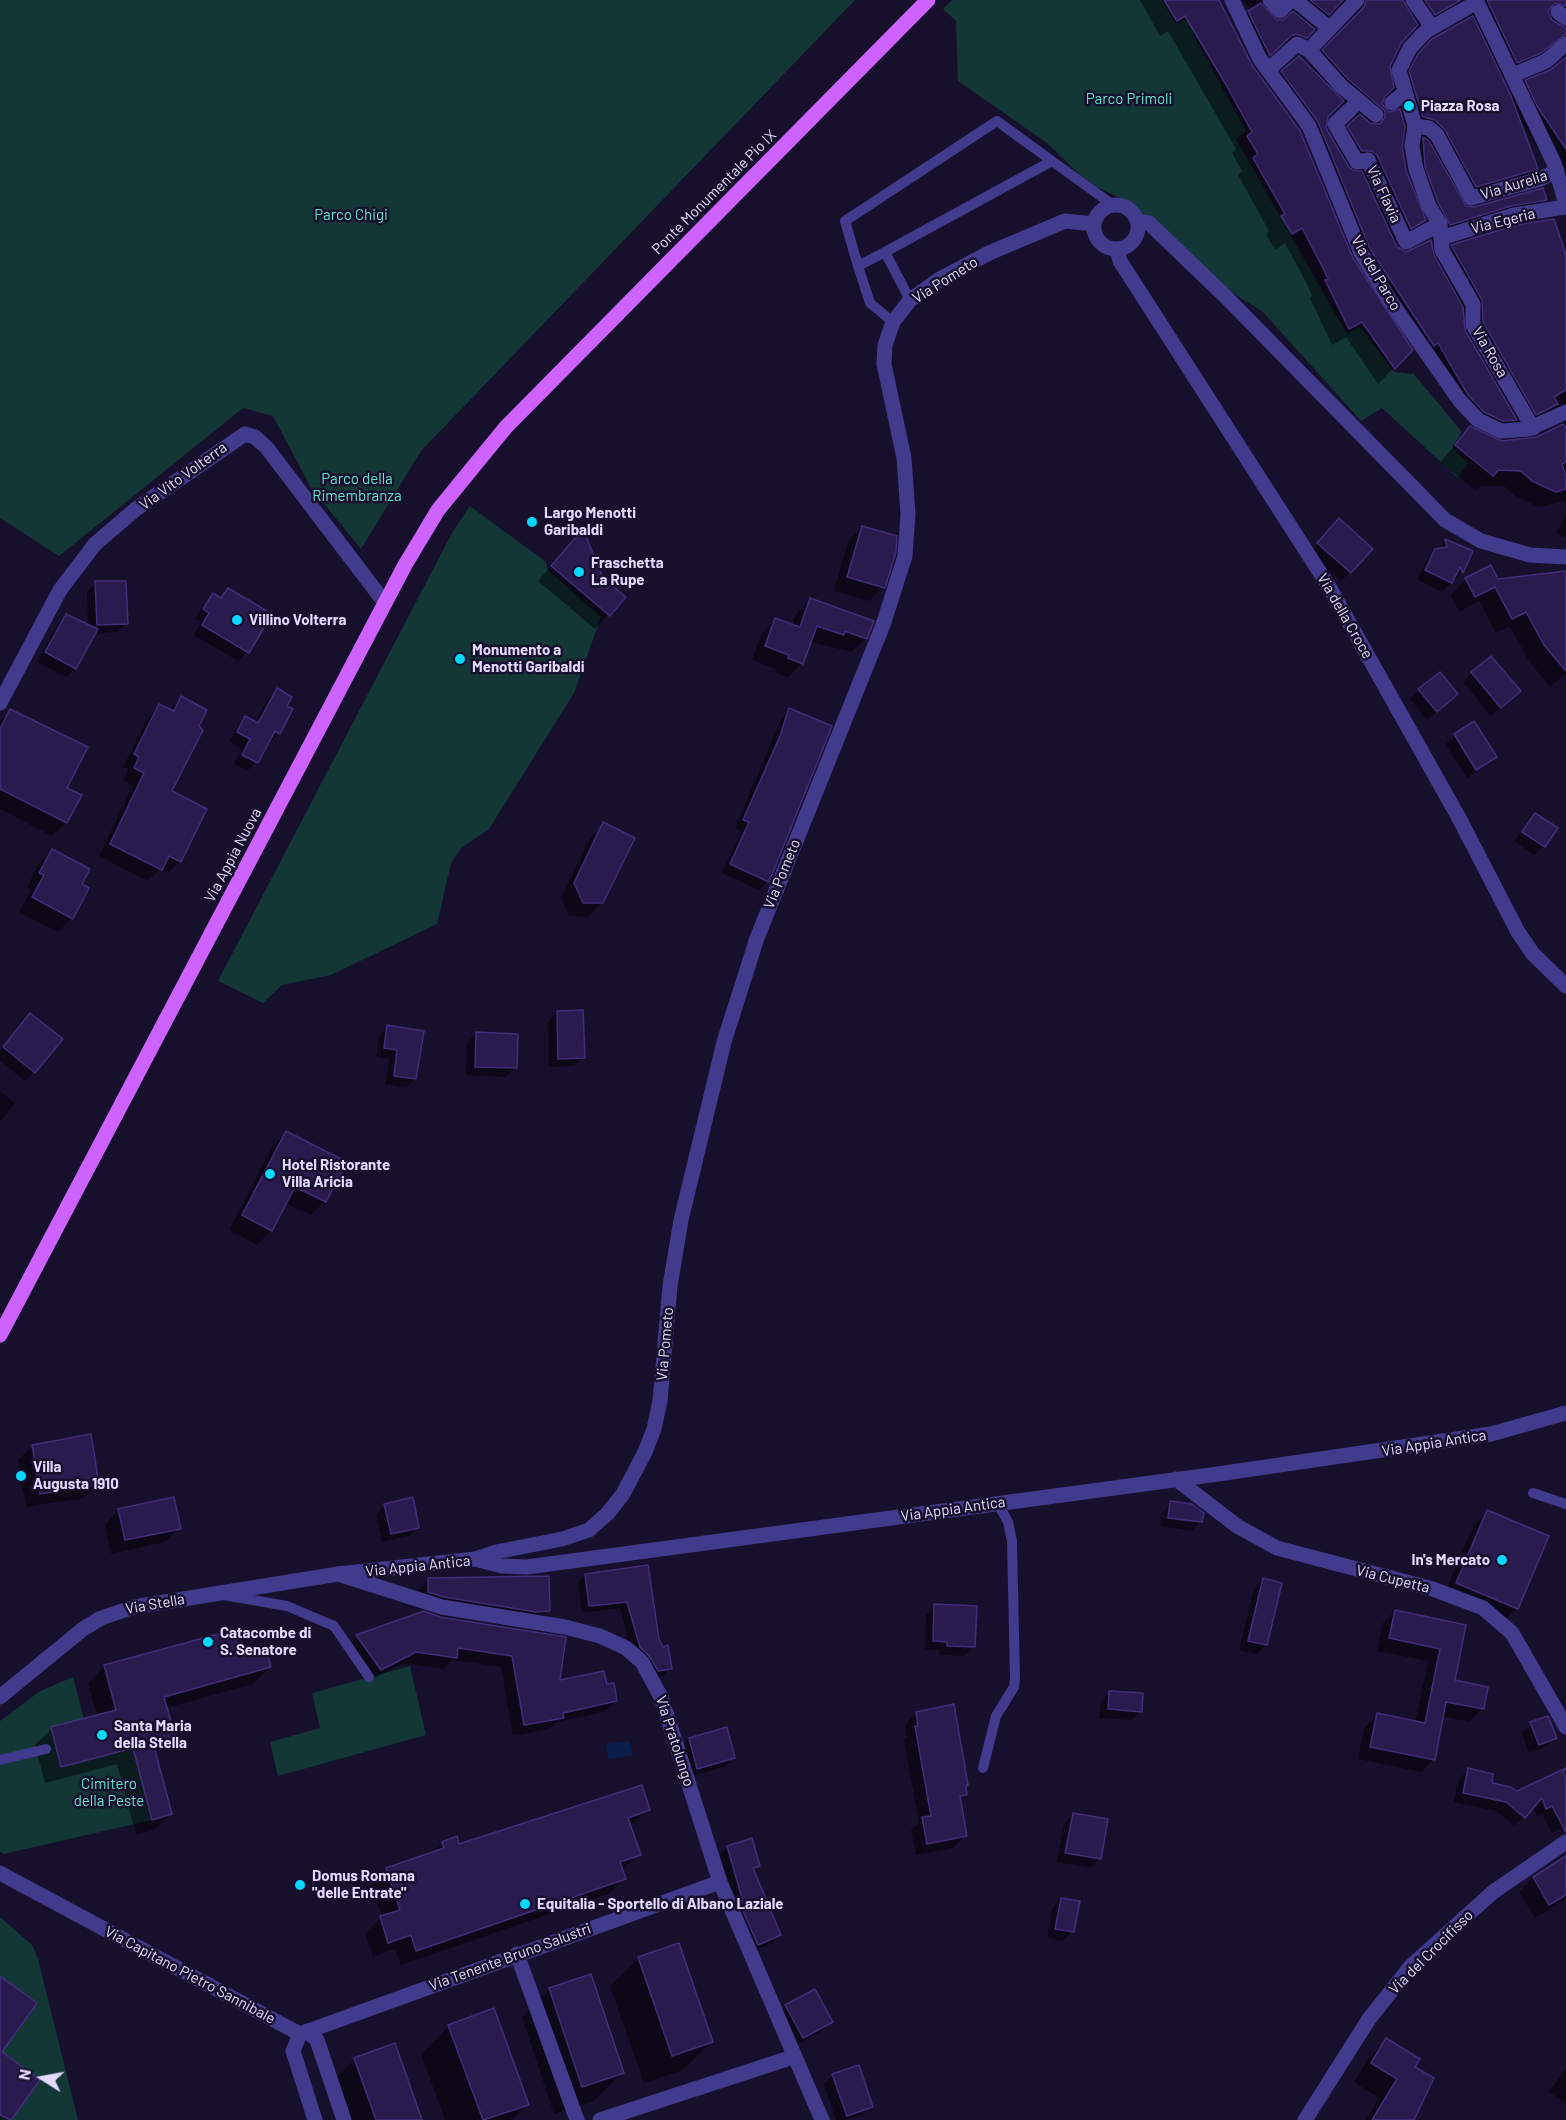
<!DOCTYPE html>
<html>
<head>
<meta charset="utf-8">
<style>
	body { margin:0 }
	#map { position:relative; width:1566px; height:2120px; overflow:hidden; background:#17102c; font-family:Barlow,sans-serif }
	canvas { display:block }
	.north { position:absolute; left:12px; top:2048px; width:60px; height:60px; -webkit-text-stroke:4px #17102c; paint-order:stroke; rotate:281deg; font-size:16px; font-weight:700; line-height:24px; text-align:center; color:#e2dbff }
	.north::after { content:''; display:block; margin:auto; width:21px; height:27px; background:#e2dbff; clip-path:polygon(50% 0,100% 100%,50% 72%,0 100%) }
</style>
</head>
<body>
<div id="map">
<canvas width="1566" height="2120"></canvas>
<div class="north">N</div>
</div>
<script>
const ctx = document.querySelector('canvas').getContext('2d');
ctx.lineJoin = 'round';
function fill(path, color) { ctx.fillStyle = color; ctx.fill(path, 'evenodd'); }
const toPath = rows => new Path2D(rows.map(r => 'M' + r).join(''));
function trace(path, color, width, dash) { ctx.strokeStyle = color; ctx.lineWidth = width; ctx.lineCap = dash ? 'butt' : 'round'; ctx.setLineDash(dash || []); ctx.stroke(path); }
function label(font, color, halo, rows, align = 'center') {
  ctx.font = font + ' Barlow,sans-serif'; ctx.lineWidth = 5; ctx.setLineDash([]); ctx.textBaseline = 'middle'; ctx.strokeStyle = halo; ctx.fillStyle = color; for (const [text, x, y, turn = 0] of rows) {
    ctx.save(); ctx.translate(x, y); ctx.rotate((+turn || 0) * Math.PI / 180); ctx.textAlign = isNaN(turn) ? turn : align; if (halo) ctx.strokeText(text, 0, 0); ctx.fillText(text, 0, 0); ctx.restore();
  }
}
const green = toPath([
	[0,0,855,0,421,451,361,549,311,488,273,416,243,408,59,556,0,518],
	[952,0,1162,0,1176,24,1191,17,1198,31,1193,34,1246,131,1236,139,1347,334,1360,327,1394,372,1414,374,1462,432,1452,447,1468,463,1458,478,1382,408,1361,421,1263,312,1233,293,1131,203,1097,187,1080,175,1047,143,958,81,956,21,943,9],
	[470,506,546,562,547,569,601,617,574,693,489,829,461,848,451,863,437,924,331,975,282,985,263,1003,218,981,452,533],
	[410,1666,426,1735,278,1776,270,1742,320,1728,312,1693],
	[73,1677,84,1719,51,1727,61,1767,133,1748,152,1820,4,1854,0,1852,0,1721,40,1691],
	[0,1917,32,1945,38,1959,78,2120,0,2120]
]);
const water = toPath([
	[630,1741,633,1755,608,1759,606,1744]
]);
const shadow = toPath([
	[1140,0,1217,0,1351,259,1411,350,1378,384,1346,337,1332,345,1310,298,1312,296,1308,286,1285,243,1275,250,1266,234,1269,231,1238,175,1242,171,1232,153,1236,149,1168,31,1160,36],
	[1243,0,1566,0,1566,188,1555,176,1520,120,1536,169,1517,188,1462,203,1465,208,1474,209,1545,198,1536,207,1441,233,1416,139,1402,135,1401,147,1405,171,1425,220,1408,236,1394,244,1406,253,1432,255,1437,264,1452,248,1517,226,1566,259,1566,501,1539,507,1516,497,1504,486,1481,486,1476,491,1440,462,1471,428,1497,441,1529,440,1559,424,1549,418,1520,430,1514,420,1507,428,1475,420,1361,258,1310,131,1273,81,1282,72,1308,67,1348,24,1351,15,1342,6,1333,9,1296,46,1286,43,1280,45,1260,63,1240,21,1257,7,1250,7],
	[1280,6,1291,15,1282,22,1272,19,1265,11,1270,7],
	[1465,8,1470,19,1433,40,1400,74,1393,88,1389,65,1400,43,1415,26,1418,30],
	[1546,50,1557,53,1560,60,1558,65,1526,82,1510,98,1501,78,1523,69],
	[1391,90,1397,111,1389,114,1381,104],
	[1341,103,1358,118,1333,142,1325,129,1326,117],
	[1346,167,1354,167,1361,172,1353,173],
	[1462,309,1466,316,1467,337,1463,330],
	[1566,515,1566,538,1556,533],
	[862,527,883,587,869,601,834,591,848,541],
	[1330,529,1350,572,1341,581,1309,553],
	[582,531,602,579,624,597,595,629,538,581],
	[1446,541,1471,552,1462,572,1442,592,1417,579,1427,560],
	[1566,573,1566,673,1550,687,1529,661,1510,627,1496,633,1479,601,1459,612,1451,595,1466,579,1497,581],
	[96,583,126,623,117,632,94,634,75,668,66,677,37,662,57,625,66,616,88,626,87,592],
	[228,590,270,615,247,652,238,661,194,635,201,622,195,619,204,604,213,595,219,598],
	[810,600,866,638,852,652,810,642,802,663,788,677,775,673,776,669,752,660,761,634,775,620,792,625,796,614],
	[1472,673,1510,700,1491,716,1463,682],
	[277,690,285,707,279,733,270,742,268,741,256,762,247,771,234,764,242,749,229,741,246,718,255,723,268,699],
	[1419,690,1447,703,1427,720,1410,699],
	[181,698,170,792,180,861,168,873,160,869,148,881,99,856,133,786,123,780,128,769,123,767,148,718,160,706,169,710],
	[790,710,768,881,759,890,722,873,741,832,735,829,781,719],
	[11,711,65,788,80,795,66,823,52,836,0,809,0,721],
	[1474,723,1495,757,1467,778,1445,744],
	[1536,814,1544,846,1534,855,1514,841],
	[604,824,602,902,588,917,569,916,561,898,590,838],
	[52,851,80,885,72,918,58,932,19,912,31,890,27,887,38,865],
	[557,1012,584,1057,574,1066,549,1067,548,1022],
	[30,1015,34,1072,25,1081,0,1061,0,1051],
	[388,1027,415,1079,406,1088,385,1084,389,1059,376,1057,379,1036],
	[476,1033,515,1067,506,1077,466,1075,467,1043],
	[0,1091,15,1103,0,1122],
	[286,1133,345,1163,325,1201,311,1215,286,1203,271,1231,257,1245,229,1230,272,1147],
	[32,1446,98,1484,84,1498,26,1507,18,1460],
	[1171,1502,1201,1521,1192,1531,1160,1526,1161,1518,1195,1523,1192,1519,1161,1515],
	[385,1505,418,1527,409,1536,382,1542,376,1514],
	[119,1510,179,1528,165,1542,111,1554,105,1524],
	[1487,1512,1517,1608,1503,1622,1443,1597,1473,1526],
	[647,1567,658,1639,670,1668,663,1676,650,1677,630,1647,620,1608,582,1613,578,1582,585,1575],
	[428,1580,549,1610,539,1619,419,1601,419,1589],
	[1263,1580,1266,1645,1257,1654,1239,1650,1254,1589],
	[935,1606,974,1646,965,1656,939,1655,939,1650,925,1650,926,1615],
	[1395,1611,1465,1626,1453,1681,1482,1709,1469,1722,1442,1716,1434,1759,1421,1772,1358,1759,1364,1728,1377,1715,1415,1723,1428,1661,1377,1651,1382,1624],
	[424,1613,565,1639,558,1682,606,1686,616,1701,604,1712,557,1722,550,1729,513,1736,501,1667,452,1660,444,1669,403,1663,369,1681,346,1648,357,1637],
	[239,1658,270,1667,253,1684,166,1708,173,1736,154,1753,171,1814,154,1830,136,1835,117,1764,45,1783,35,1745,52,1729,97,1716,88,1683,105,1666],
	[1110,1692,1140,1711,1131,1720,1099,1718,1101,1701],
	[916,1713,964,1787,966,1795,959,1801,965,1836,953,1848,916,1855,911,1830,919,1823,904,1740,907,1737,905,1725],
	[1531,1724,1555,1738,1546,1747,1529,1753,1522,1733],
	[726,1729,734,1757,724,1767,688,1777,680,1748,689,1739],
	[1468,1770,1490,1784,1516,1793,1566,1783,1566,1826,1552,1833,1542,1814,1537,1817,1532,1807,1515,1826,1496,1811,1454,1802,1459,1779],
	[648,1810,630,1826,639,1854,621,1871,624,1879,608,1894,401,1965,395,1949,373,1957,365,1933,382,1917,371,1884,387,1869,431,1854,443,1843,459,1846],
	[1073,1815,1099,1859,1090,1868,1057,1862,1064,1824],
	[728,1847,758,1866,753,1871,780,1935,771,1944,748,1953,719,1856],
	[1566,1858,1566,1899,1535,1918,1519,1892,1533,1878],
	[1061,1899,1072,1932,1063,1941,1047,1938,1052,1909],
	[639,1958,711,2042,683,2070,644,2083,610,1986],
	[550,1989,622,2073,594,2101,554,2114,522,2017],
	[786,2006,831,2022,822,2031,794,2046,777,2015],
	[449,2026,527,2105,512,2120,445,2120,421,2054],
	[1387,2040,1413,2067,1420,2098,1424,2100,1412,2120,1366,2120,1379,2098,1354,2082,1368,2059],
	[0,2053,38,2080,10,2120,0,2120],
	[355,2059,421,2120,338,2120,327,2087],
	[1566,2068,1566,2103,1549,2092],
	[833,2075,871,2106,862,2115,848,2120,836,2120,824,2084]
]);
const building = toPath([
	[1164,0,1219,0,1252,65,1300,131,1353,258,1413,350,1395,369,1362,322,1349,329,1325,280,1328,279,1324,270,1302,228,1292,234,1281,216,1285,214,1253,158,1258,154,1247,136,1252,132,1225,83,1185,16,1177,21,1164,0],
	[1310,0,1343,0,1329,15,1310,0],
	[1366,0,1403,0,1418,25,1401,43,1390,66,1394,88,1385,96,1382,104,1389,112,1400,109,1405,127,1402,147,1406,171,1426,220,1411,229,1377,155,1371,151,1362,151,1347,126,1360,114,1370,123,1380,124,1385,117,1385,111,1348,79,1322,50,1364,7,1366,0],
	[1425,0,1461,0,1435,15,1425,0],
	[1487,0,1566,0,1566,6,1555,3,1548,11,1552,20,1566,28,1566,34,1541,53,1517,63,1487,0],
	[1261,3,1277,20,1283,20,1293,11,1315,29,1307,38,1296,34,1291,36,1270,56,1248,11,1261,3],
	[1473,16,1511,96,1538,169,1476,187,1445,130,1435,120,1423,117,1409,71,1418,54,1432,39,1473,16],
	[1299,56,1344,101,1328,117,1326,128,1349,167,1354,171,1362,171,1397,247,1406,252,1431,240,1434,255,1463,307,1465,330,1517,420,1503,421,1484,412,1468,395,1438,343,1434,346,1370,249,1318,122,1281,71,1299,56],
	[1566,57,1566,149,1537,106,1525,80,1550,70,1566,57],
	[1423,137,1429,141,1466,206,1474,207,1543,188,1547,200,1511,206,1450,225,1438,202,1425,167,1423,137],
	[1554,219,1566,255,1566,390,1554,397,1558,404,1536,415,1483,322,1482,300,1451,245,1516,225,1554,219],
	[1563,424,1566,427,1566,462,1562,464,1566,476,1566,489,1556,492,1532,481,1521,471,1498,470,1493,476,1455,445,1470,426,1502,441,1537,437,1563,424],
	[1339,518,1373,549,1351,573,1317,543,1339,518],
	[862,526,897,536,896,552,885,588,847,577,862,526],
	[583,529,603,578,626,597,610,616,551,566,583,529],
	[1445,539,1473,551,1463,573,1460,567,1452,583,1425,570,1435,549,1447,547,1445,539],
	[1491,565,1498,579,1566,571,1566,671,1544,645,1526,612,1512,619,1495,587,1475,597,1465,578,1491,565],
	[95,581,126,581,128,624,97,625,95,581],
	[228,588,272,614,249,653,202,625,209,613,203,609,213,593,221,598,228,588],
	[810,598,874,621,867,639,845,631,844,635,817,626,803,664,788,658,789,655,765,646,775,618,800,627,810,598],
	[66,614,98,629,76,669,45,652,66,614],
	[1491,656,1521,691,1501,708,1471,672,1491,656],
	[1440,672,1458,694,1437,712,1418,689,1440,672],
	[277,688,292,697,287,706,293,709,280,734,275,731,258,763,242,755,250,739,237,732,245,716,258,723,277,688],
	[181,696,207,710,199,726,203,730,172,791,207,809,181,862,169,856,162,870,110,844,144,773,134,768,139,757,134,754,159,704,174,711,181,696],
	[789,708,832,726,769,882,730,864,749,822,743,820,780,736,789,708],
	[10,709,88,747,67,788,82,795,67,823,0,789,0,729,10,709],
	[1474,721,1497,757,1476,770,1454,734,1474,721],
	[1535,813,1558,828,1545,847,1522,832,1535,813],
	[603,822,635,838,603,903,583,903,574,883,603,822],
	[52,849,90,869,82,884,89,888,73,919,32,897,44,875,39,873,52,849],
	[583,1010,585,1058,558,1059,557,1011,583,1010],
	[30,1013,63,1039,35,1073,3,1047,30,1013],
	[387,1025,424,1031,416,1079,394,1076,397,1050,384,1048,387,1025],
	[476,1032,518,1034,517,1068,475,1067,476,1032],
	[286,1131,347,1162,326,1202,295,1187,272,1231,242,1215,286,1131],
	[91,1434,99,1484,40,1494,32,1445,91,1434],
	[174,1497,181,1529,125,1540,118,1509,174,1497],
	[413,1497,419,1528,391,1534,384,1504,413,1497],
	[1170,1501,1192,1504,1204,1513,1202,1522,1168,1518,1170,1501],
	[1487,1510,1549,1536,1518,1609,1456,1583,1487,1510],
	[648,1565,659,1639,663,1647,668,1645,672,1669,658,1671,650,1657,640,1647,627,1602,589,1606,585,1574,648,1565],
	[549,1576,550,1611,536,1612,444,1597,428,1592,428,1578,549,1576],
	[1263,1578,1282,1583,1267,1645,1248,1641,1263,1578],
	[934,1604,977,1606,975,1647,947,1646,947,1642,933,1641,934,1604],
	[1395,1610,1466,1625,1455,1680,1488,1687,1484,1709,1446,1702,1435,1760,1370,1747,1377,1713,1425,1723,1440,1649,1389,1638,1395,1610],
	[424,1611,440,1617,566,1637,560,1680,604,1671,607,1684,614,1683,617,1701,563,1713,564,1718,524,1725,512,1656,458,1648,457,1658,416,1652,381,1670,356,1635,424,1611],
	[233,1630,240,1656,266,1649,271,1667,164,1697,175,1736,153,1743,172,1814,152,1820,133,1748,61,1767,51,1727,116,1710,104,1665,233,1630],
	[1109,1691,1143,1693,1142,1712,1108,1709,1109,1691],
	[954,1704,968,1785,966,1786,967,1795,960,1796,967,1836,927,1844,922,1817,931,1816,915,1726,918,1726,916,1712,954,1704],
	[1548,1716,1557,1738,1539,1745,1530,1722,1548,1716],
	[727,1727,735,1758,697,1769,689,1738,727,1727],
	[1468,1768,1493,1774,1492,1783,1511,1787,1517,1791,1566,1768,1563,1772,1566,1779,1566,1832,1552,1806,1546,1809,1542,1798,1525,1818,1506,1802,1463,1793,1468,1768],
	[642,1785,650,1810,628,1818,641,1855,620,1862,626,1879,416,1951,411,1935,388,1943,380,1916,400,1910,386,1868,444,1848,442,1842,457,1836,459,1844,642,1785],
	[1073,1813,1108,1819,1101,1859,1065,1853,1073,1813],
	[752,1838,760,1866,753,1868,781,1935,758,1945,738,1900,742,1898,727,1846,752,1838],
	[1566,1856,1566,1895,1549,1905,1533,1877,1566,1856],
	[1061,1898,1080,1901,1074,1932,1055,1929,1061,1898],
	[679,1943,713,2042,672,2056,638,1957,679,1943],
	[591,1974,624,2073,582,2087,549,1988,591,1974],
	[0,1976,37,2003,2,2052,40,2080,11,2120,0,2115,0,1976],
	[815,1989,833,2022,803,2038,785,2005,815,1989],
	[494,2008,529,2105,483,2120,448,2025,494,2008],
	[1386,2038,1420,2059,1415,2067,1434,2078,1414,2120,1372,2120,1397,2079,1371,2063,1386,2038],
	[395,2043,422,2120,376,2120,354,2058,395,2043],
	[859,2065,873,2107,847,2116,832,2074,859,2065]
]);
const service = toPath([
	[885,252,858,266,845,221,997,121,1052,161],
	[858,266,870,303,893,322],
	[910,300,885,252,1052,161,1113,205],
	[1533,1493,1566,1504],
	[224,1595,287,1606,334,1626,369,1677],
	[0,1760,46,1749],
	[983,1768,996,1716,1014,1687,1015,1679,1012,1541,1008,1522,997,1502]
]);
const pedestrian = toPath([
	[1270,0,1280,11,1291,0],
	[1295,0,1329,28],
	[1309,50,1341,86,1376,115],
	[1268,70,1297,44,1309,50,1357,0],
	[1359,101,1335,124,1357,162,1368,160,1406,242,1440,224],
	[1392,103,1405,92],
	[1415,126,1429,128,1437,135,1471,198,1540,179,1557,171],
	[1441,238,1514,215,1566,207]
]);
const minor = toPath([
	[1232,0,1260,59,1309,126,1361,253,1391,302,1460,401,1478,420,1501,431,1528,429,1566,412],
	[1413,0,1432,27],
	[1476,0,1554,163,1566,204],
	[1477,2,1426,31,1410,48,1399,70,1415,126,1412,146,1416,169,1429,206,1440,224,1442,250,1473,304,1473,325,1533,428],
	[1558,12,1566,18],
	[1513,75,1546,61,1566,44],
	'1094 227a22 22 0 1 1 44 0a22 22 0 1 1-44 0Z',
	[1137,221,1149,223,1226,297,1445,520,1481,541,1530,555,1566,557],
	[1117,249,1120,261,1328,585,1459,818,1518,932,1533,954,1566,986],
	[0,703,60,590,95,544,136,509,245,434,255,437,267,448,385,603],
	[1176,1479,1237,1526,1277,1548,1433,1589,1483,1608,1512,1633,1566,1727],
	[475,1559,496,1552,562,1539,589,1530,608,1513,623,1494,645,1452,654,1429,660,1401,670,1286,681,1220,724,1042,757,938,883,625,905,556,908,514,904,458,884,364,885,345,893,322,910,300,940,279,989,253,1065,221,1094,224],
	[338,1574,442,1607,565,1627,600,1636,626,1648,642,1662,661,1697,720,1882,822,2120],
	[0,1873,300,2034],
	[517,1954,577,2120],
	[307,2031,317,2040,344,2120],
	[300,2034,720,1882],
	[300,2034,293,2051,315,2120],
	[600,2120,793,2057]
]);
const tertiary = toPath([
	[0,1697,83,1629,101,1618,134,1607,338,1574,475,1559,502,1566,527,1567,1218,1474,1491,1434,1566,1413],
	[1305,2120,1369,2019,1411,1966,1493,1892,1566,1842]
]);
const primary = toPath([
	[0,1335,405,565,438,510,506,427,928,0]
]);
const markers = [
	[1409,106,6,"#07d8ff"],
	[532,522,6,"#07d8ff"],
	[579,572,6,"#07d8ff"],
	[237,620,6,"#07d8ff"],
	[460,659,6,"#07d8ff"],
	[270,1174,6,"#07d8ff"],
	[21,1476,6,"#07d8ff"],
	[1502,1560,6,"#07d8ff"],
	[208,1642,6,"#07d8ff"],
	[102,1735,6,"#07d8ff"],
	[300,1885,6,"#07d8ff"],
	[525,1904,6,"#07d8ff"]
];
const parkNames = [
	["Parco Primoli",1129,99],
	["Parco Chigi",351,215],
	["Parco della",357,479],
	["Rimembranza",357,496],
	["Cimitero",109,1784],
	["della Peste",109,1801]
];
const poiNames = [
	["Piazza Rosa",1421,106],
	["Largo Menotti",544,513],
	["Garibaldi",544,530],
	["Fraschetta",591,563],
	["La Rupe",591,580],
	["Villino Volterra",249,620],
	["Monumento a",472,650],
	["Menotti Garibaldi",472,667],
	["Hotel Ristorante",282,1165],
	["Villa Aricia",282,1182],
	["Villa",33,1467],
	["Augusta 1910",33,1484],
	["In's Mercato",1490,1560,"right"],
	["Catacombe di",220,1633],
	["S. Senatore",220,1650],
	["Santa Maria",114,1726],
	["della Stella",114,1743],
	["Domus Romana",312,1876],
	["\"delle Entrate\"",312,1893],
	["Equitalia - Sportello di Albano Laziale",537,1904]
];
const streetNames = [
	["Via Aurelia",1514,185,-17],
	["Ponte Monumentale Pio IX",714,192,-45],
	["Via Flavia",1384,194,65],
	["Via Egeria",1503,221,-14],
	["Via del Parco",1376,273,60],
	["Via Pometo",945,280,-32],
	["Via Rosa",1490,352,60],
	["Via Vito Volterra",183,476,-36],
	["Via della Croce",1345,616,60],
	["Via Appia Nuova",233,855,-62],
	["Via Pometo",782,874,-68],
	["Via Pometo",665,1344,-85],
	["Via Appia Antica",1434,1443,-9],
	["Via Appia Antica",953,1509,-8],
	["Via Appia Antica",418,1566,-6],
	["Via Cupetta",1393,1579,14],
	["Via Stella",155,1604,-10],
	["Via Pratolungo",675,1741,72],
	["Via del Crocifisso",1431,1952,-45],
	["Via Tenente Bruno Salustri",510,1957,-20],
	["Via Capitano Pietro Sannibale",190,1975,28]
];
fill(green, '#133637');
fill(water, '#091e4d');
fill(shadow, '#0007');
fill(building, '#291b4e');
trace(building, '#412d7b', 1.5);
trace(service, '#413a8d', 10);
trace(pedestrian, '#413a8d', 15);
trace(minor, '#413a8d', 15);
trace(tertiary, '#413a8d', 15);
trace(primary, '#cd62ff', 15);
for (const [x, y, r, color] of markers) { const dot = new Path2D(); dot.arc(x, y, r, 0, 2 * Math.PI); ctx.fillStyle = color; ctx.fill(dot); trace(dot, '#17102c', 2); }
label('15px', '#61e5cc', '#17102c', parkNames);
label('bold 15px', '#e2dbff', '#17102c', poiNames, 'left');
label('15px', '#e2dbff', '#17102c', streetNames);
</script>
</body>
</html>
